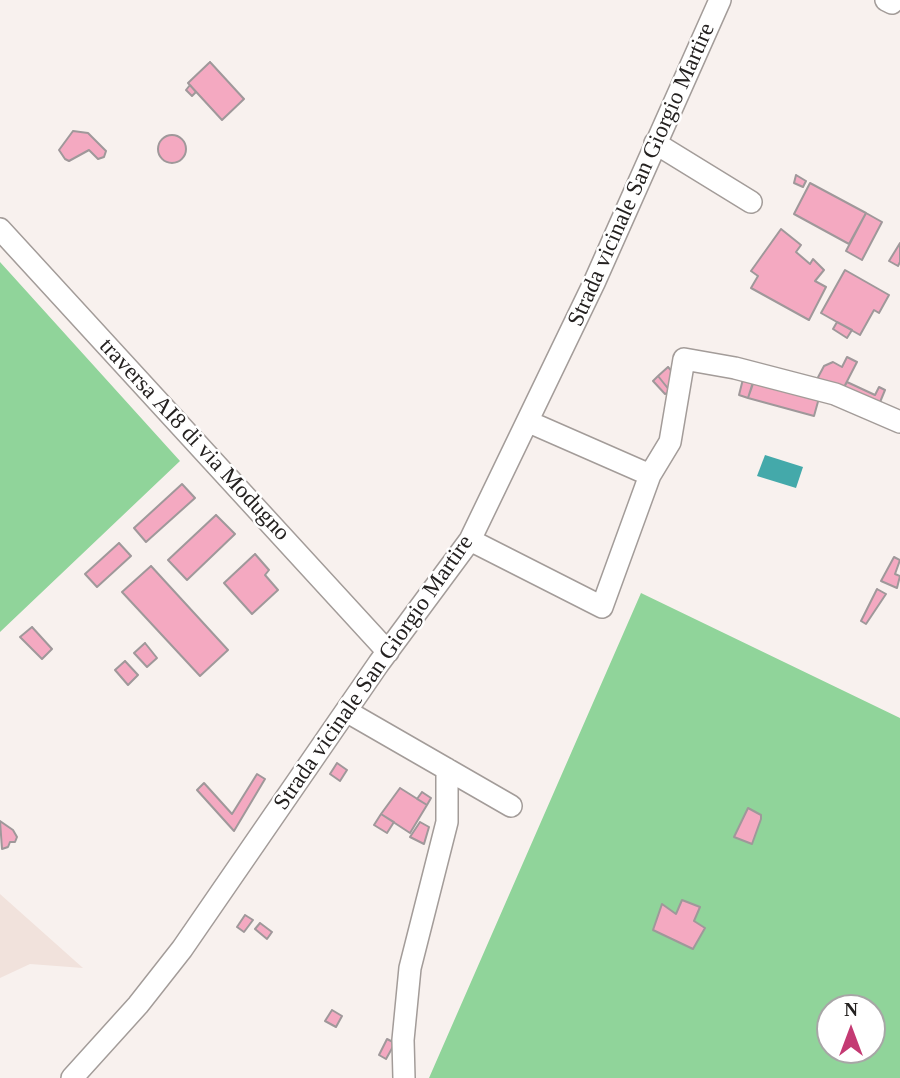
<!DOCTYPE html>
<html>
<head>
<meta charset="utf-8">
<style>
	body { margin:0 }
	#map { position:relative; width:900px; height:1078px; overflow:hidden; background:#f8f1ee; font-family:"Times New Roman",serif }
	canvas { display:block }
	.north { position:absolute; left:816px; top:994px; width:70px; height:70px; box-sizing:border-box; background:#fff; border:2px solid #a7a6a6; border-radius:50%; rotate:0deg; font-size:19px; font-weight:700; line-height:28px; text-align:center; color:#242120 }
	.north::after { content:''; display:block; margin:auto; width:24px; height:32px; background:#c43a73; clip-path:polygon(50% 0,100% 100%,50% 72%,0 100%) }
</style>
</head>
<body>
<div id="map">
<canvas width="900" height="1078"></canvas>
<div class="north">N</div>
</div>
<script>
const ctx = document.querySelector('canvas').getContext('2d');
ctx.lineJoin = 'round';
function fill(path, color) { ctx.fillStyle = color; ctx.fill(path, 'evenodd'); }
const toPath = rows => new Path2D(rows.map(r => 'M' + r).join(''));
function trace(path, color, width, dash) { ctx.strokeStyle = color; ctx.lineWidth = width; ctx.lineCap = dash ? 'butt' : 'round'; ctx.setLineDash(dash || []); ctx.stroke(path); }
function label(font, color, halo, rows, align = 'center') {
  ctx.font = font + ' "Times New Roman",serif'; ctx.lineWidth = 5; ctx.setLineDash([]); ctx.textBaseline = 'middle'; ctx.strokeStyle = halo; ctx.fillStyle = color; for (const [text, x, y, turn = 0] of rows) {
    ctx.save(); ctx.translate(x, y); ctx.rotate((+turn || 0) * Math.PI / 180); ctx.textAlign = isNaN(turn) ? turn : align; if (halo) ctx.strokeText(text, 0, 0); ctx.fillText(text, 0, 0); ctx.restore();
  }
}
const built = toPath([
	[0,894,83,968,30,964,0,978]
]);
const green = toPath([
	[0,262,180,461,0,632],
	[641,593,900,718,900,1078,429,1078],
	[830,1008,872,1008,872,1050,830,1050]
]);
const water = toPath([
	[765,455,803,467,796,488,757,476]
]);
const building = toPath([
	[210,62,244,99,222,120,188,83,210,62],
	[190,85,196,92,192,96,186,90,190,85],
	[73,131,88,133,106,151,104,157,98,159,89,150,69,161,65,159,59,150,73,131],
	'158 149a14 14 0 1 1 28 0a14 14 0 1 1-28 0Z',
	[796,175,806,181,803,187,794,183,796,175],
	[810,183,866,213,849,244,794,214,810,183],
	[866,213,882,222,862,260,846,251,866,213],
	[781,229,801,245,796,252,810,264,813,259,824,270,815,281,826,287,809,320,751,288,758,276,751,271,781,229],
	[900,243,900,262,898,266,889,261,900,243],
	[845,270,889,295,879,313,874,310,860,335,821,313,845,270],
	[837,322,852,330,847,338,833,329,837,322],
	[847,357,857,362,842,391,815,383,824,366,833,362,842,367,847,357],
	[668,367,676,376,670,391,658,376,668,367],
	[658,376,670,391,668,393,665,394,653,381,658,376],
	[743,379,753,382,748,398,739,395,743,379],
	[754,381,819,398,814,416,748,398,754,381],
	[847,382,875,395,879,387,885,390,878,407,842,391,847,382],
	[182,484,195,498,146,542,134,528,182,484],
	[216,515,235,534,187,580,168,560,216,515],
	[119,543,131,556,97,587,85,574,119,543],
	[255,554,269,570,265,575,278,590,252,614,224,583,255,554],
	[894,557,900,560,895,574,900,576,897,588,881,581,894,557],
	[151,566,228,650,200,676,122,592,151,566],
	[877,589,886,594,866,624,861,621,877,589],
	[32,627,52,649,42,659,20,637,32,627],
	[145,643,157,658,147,667,134,653,145,643],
	[125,661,138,675,128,685,115,670,125,661],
	[337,763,347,770,340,781,330,774,337,763],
	[257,774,265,779,234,831,197,790,204,783,232,814,257,774],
	[400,788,427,805,410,833,381,814,400,788],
	[422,792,431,798,427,805,417,799,422,792],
	[748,808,761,815,761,819,752,844,734,837,748,808],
	[381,814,394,822,387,833,374,825,381,814],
	[0,821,13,830,17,837,15,842,10,842,8,847,2,849,0,821],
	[420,822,429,827,424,844,410,837,420,822],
	[682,900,700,907,694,921,705,928,693,949,653,930,662,904,676,914,682,900],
	[245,915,253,920,244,932,237,927,245,915],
	[260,923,272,932,267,939,255,929,260,923],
	[332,1010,342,1016,336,1027,325,1021,332,1010],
	[387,1039,395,1043,386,1059,379,1055,387,1039]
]);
const minor = toPath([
	[886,0,892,3],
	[655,143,751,202],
	[0,229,388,652],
	[529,422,650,475],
	[470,540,602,607,650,475,670,442,684,359,735,368,835,394,900,422],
	[346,711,511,806],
	[72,1078,138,1005,182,949,379,663,470,540,594,283,720,0],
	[404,1078,403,1040,410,968,447,822,447,769]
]);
const streetNames = [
	["Strada vicinale San Giorgio Martire",642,175,-66],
	["traversa AI8 di via Modugno",194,440,47],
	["Strada vicinale San Giorgio Martire",374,673,-55]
];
fill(built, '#f1e2dc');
fill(green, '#90d49a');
fill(water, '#44a9aa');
fill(building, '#f4a9c1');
trace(building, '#9f989a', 2);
trace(minor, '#a39c99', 24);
trace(minor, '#fff', 21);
label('23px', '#242120', '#fff', streetNames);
</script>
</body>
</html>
